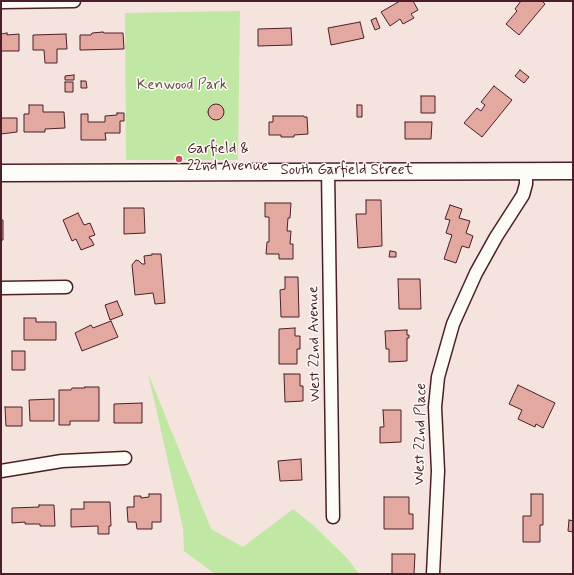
<!DOCTYPE html>
<html>
<head>
<meta charset="utf-8">
<style>
	body { margin:0 }
	#map { position:relative; width:574px; height:575px; overflow:hidden; background:#f5e3dd; font-family:Mynerve,sans-serif }
	canvas { display:block }
	.frame { position:absolute; inset:0; border:2px solid #4a1f2b; pointer-events:none }
</style>
</head>
<body>
<div id="map">
<canvas width="574" height="575"></canvas>
<div class="frame"></div>
</div>
<script>
const ctx = document.querySelector('canvas').getContext('2d');
ctx.lineJoin = 'round';
function fill(path, color) { ctx.fillStyle = color; ctx.fill(path, 'evenodd'); }
const toPath = rows => new Path2D(rows.map(r => 'M' + r).join(''));
function trace(path, color, width, dash) { ctx.strokeStyle = color; ctx.lineWidth = width; ctx.lineCap = dash ? 'butt' : 'round'; ctx.setLineDash(dash || []); ctx.stroke(path); }
function label(font, color, halo, rows, align = 'center') {
  ctx.font = font + ' Mynerve,sans-serif'; ctx.lineWidth = 3; ctx.setLineDash([]); ctx.textBaseline = 'middle'; ctx.strokeStyle = halo; ctx.fillStyle = color; for (const [text, x, y, turn = 0] of rows) {
    ctx.save(); ctx.translate(x, y); ctx.rotate((+turn || 0) * Math.PI / 180); ctx.textAlign = isNaN(turn) ? turn : align; if (halo) ctx.strokeText(text, 0, 0); ctx.fillText(text, 0, 0); ctx.restore();
  }
}
const green = toPath([
	[240,11,238,160,126,160,125,13],
	[148,373,211,529,243,547,293,509,313,525,347,558,359,574,215,574,184,551,183,528]
]);
const building = toPath([
	[400,1,413,1,418,10,411,14,414,18,403,24,400,19,390,26,381,12,400,1],
	[521,1,542,1,545,4,519,35,506,24,517,11,515,9,521,1],
	[376,18,380,28,375,30,371,20,376,18],
	[360,22,364,38,331,45,328,28,360,22],
	[291,28,292,45,258,46,258,29,291,28],
	[103,32,104,33,123,33,124,49,80,50,80,35,91,35,92,33,103,32],
	[7,33,7,35,19,34,19,51,1,51,1,34,7,33],
	[66,34,67,49,57,49,57,63,45,63,44,50,33,50,33,35,66,34],
	[520,70,529,77,524,83,515,76,520,70],
	[74,75,74,80,65,80,65,76,74,75],
	[81,81,86,81,87,88,81,88,81,81],
	[65,82,73,82,73,92,65,92,65,82],
	[494,86,512,100,482,137,464,123,477,108,481,111,485,105,481,102,494,86],
	[421,96,435,96,435,113,421,113,421,96],
	'208 112a8 8 0 1 1 16 0a8 8 0 1 1-16 0Z',
	[29,105,43,105,43,112,64,112,65,128,45,129,45,132,24,132,24,114,29,114,29,105],
	[357,105,362,105,362,117,357,117,357,105],
	[117,113,124,113,124,121,120,121,120,133,105,133,106,140,81,140,81,114,88,114,88,122,105,122,105,116,117,115,117,113],
	[273,116,304,116,304,117,307,117,308,134,294,135,294,137,281,137,281,135,269,135,269,122,273,122,273,116],
	[1,118,17,118,17,132,1,134,1,118],
	[405,122,432,122,431,139,405,139,405,122],
	[366,200,381,200,382,246,358,248,356,214,366,214,366,200],
	[265,203,291,203,290,218,288,218,287,231,291,231,290,244,293,244,293,259,279,259,279,254,266,254,267,242,269,242,269,217,265,217,265,203],
	[450,205,462,209,459,218,470,221,466,233,473,236,469,248,462,246,456,263,444,259,452,235,446,233,450,220,445,219,450,205],
	[124,208,144,208,145,233,124,234,124,208],
	[78,213,84,225,90,223,95,235,89,237,90,239,91,239,94,245,81,250,76,239,72,241,63,220,78,213],
	[1,220,3,220,3,240,1,240,1,220],
	[390,251,396,252,396,257,389,257,390,251],
	[152,254,161,254,165,303,155,304,153,293,135,295,132,265,136,260,139,261,142,264,145,264,144,256,152,255,152,254],
	[285,277,298,277,299,317,281,317,280,290,285,289,285,277],
	[398,279,420,279,421,309,399,309,398,279],
	[117,301,123,315,110,320,105,305,117,301],
	[24,318,36,318,36,322,56,322,56,340,24,340,24,318],
	[111,321,118,337,82,351,75,333,91,325,93,328,111,321],
	[295,328,295,336,300,336,300,349,297,349,297,364,279,364,279,329,295,328],
	[407,330,407,335,409,335,409,338,407,338,407,361,389,362,389,349,386,349,385,331,407,330],
	[12,351,25,351,25,370,12,370,12,351],
	[284,374,300,374,300,386,303,386,303,401,285,402,284,374],
	[518,385,555,403,543,428,536,424,535,427,518,419,522,410,509,404,518,385],
	[85,387,99,387,99,421,70,421,70,425,59,425,59,390,71,390,72,388,85,388,85,387],
	[54,399,54,421,30,421,29,400,54,399],
	[142,403,142,423,114,423,114,404,142,403],
	[5,407,22,407,22,426,6,426,5,407],
	[383,410,401,410,401,442,380,443,380,427,384,427,383,410],
	[301,459,302,480,280,481,278,461,301,459],
	[149,494,161,494,161,522,152,522,152,529,137,529,136,522,128,522,127,507,134,507,134,496,141,496,141,498,149,497,149,494],
	[531,494,543,494,543,525,540,525,540,542,523,542,523,516,531,516,531,494],
	[384,497,409,497,409,514,413,514,413,529,384,529,384,497],
	[84,502,110,502,111,526,109,526,109,534,98,534,98,526,71,527,71,509,84,509,84,502],
	[39,505,54,505,55,526,40,526,40,524,25,524,25,522,12,523,12,508,39,507,39,505],
	[569,520,573,521,573,532,568,531,569,520],
	[392,554,415,554,414,574,392,574,392,554]
]);
const minor = toPath([
	[1,2,74,1],
	[328,171,333,517],
	[1,288,66,287],
	[1,471,62,461,125,458],
	[433,574,438,471,435,407,438,377,453,324,476,273,496,237,523,195,526,184,526,171]
]);
const tertiary = toPath([
	[1,173,573,171]
]);
const markers = [
	[179,159,4,"#d1495b"]
];
const parkNames = [
	["Kenwood Park",182,86]
];
const poiNames = [
	["Garfield &",187,150],
	["22nd Avenue",187,167]
];
const streetNames = [
	["South Garfield Street",347,171],
	["West 22nd Avenue",315,344,-91],
	["West 22nd Place",421,434,-89]
];
fill(green, '#c0e8a4');
fill(building, '#e3a9a0');
trace(building, '#4a1f2b', 1);
trace(minor, '#4a1f2b', 15);
trace(tertiary, '#4a1f2b', 19);
trace(minor, '#fdfcf7', 12);
trace(tertiary, '#fdfcf7', 16);
for (const [x, y, r, color] of markers) { const dot = new Path2D(); dot.arc(x, y, r, 0, 2 * Math.PI); ctx.fillStyle = color; ctx.fill(dot); trace(dot, '#fdfcf7', 1.5); }
label('15px', '#685149', '#fdfcf7', parkNames);
label('15px', '#4a1f2b', '#fdfcf7', poiNames, 'left');
label('15px', '#4a1f2b', '#fdfcf7', streetNames);
</script>
</body>
</html>
